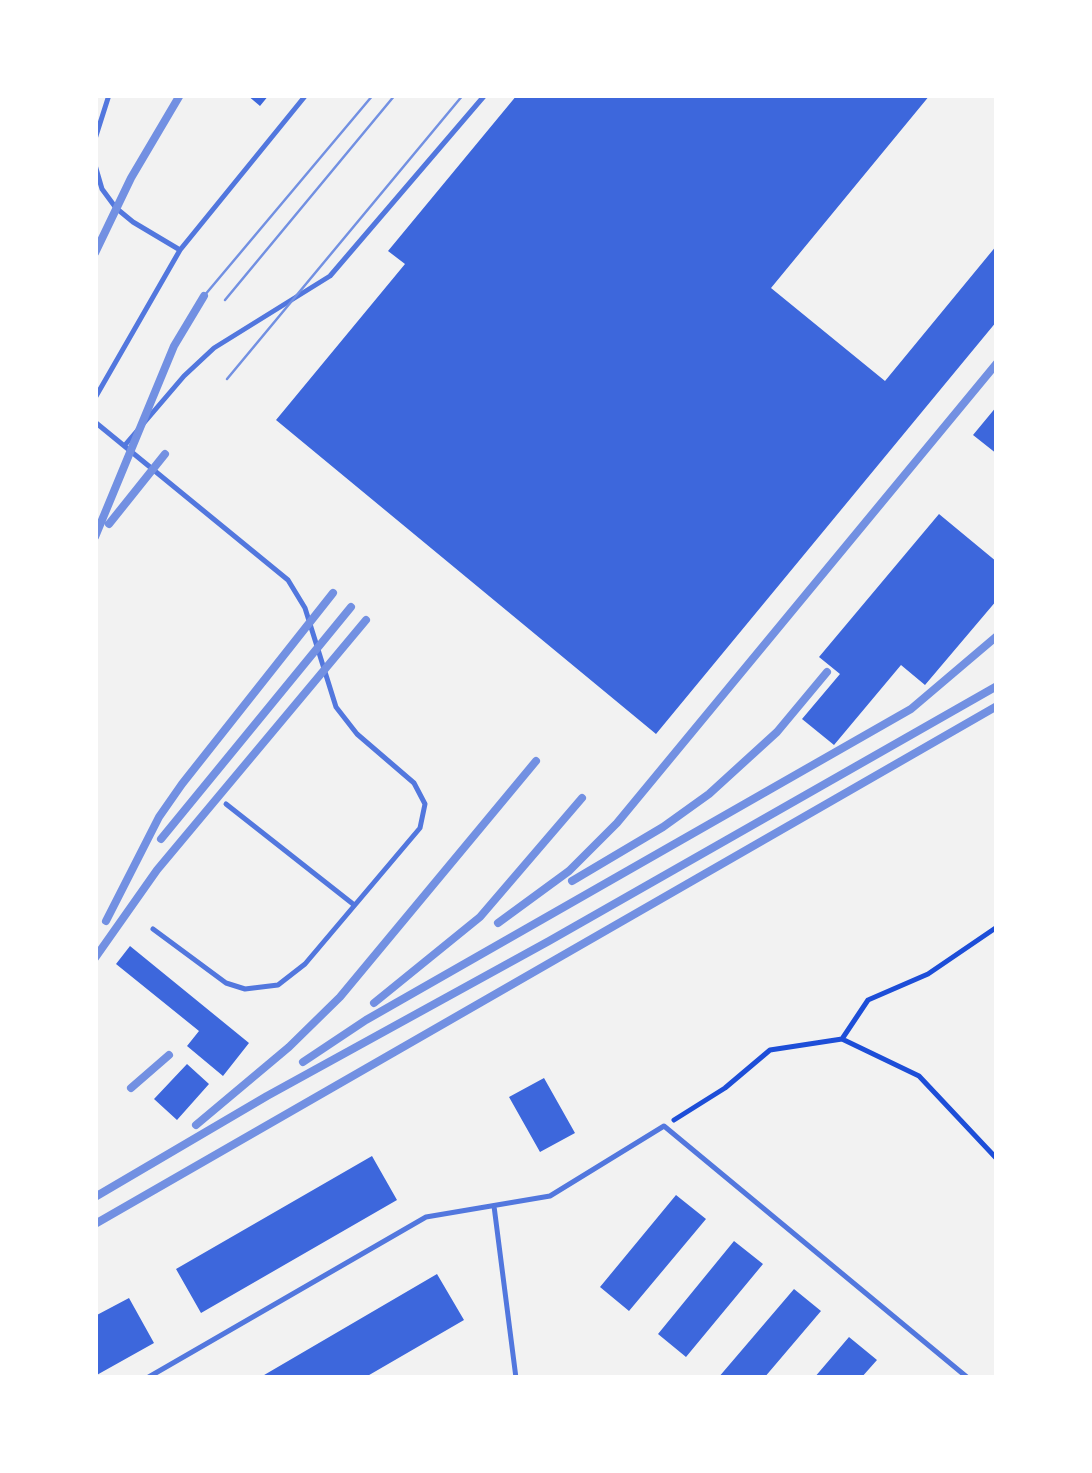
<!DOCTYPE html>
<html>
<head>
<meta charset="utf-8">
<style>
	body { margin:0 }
	#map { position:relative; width:1092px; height:1473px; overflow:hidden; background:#f2f2f2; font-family:Lato,sans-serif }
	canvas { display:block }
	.frame { position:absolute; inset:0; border:98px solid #fff; pointer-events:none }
</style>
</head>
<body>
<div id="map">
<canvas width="1092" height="1473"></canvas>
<div class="frame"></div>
</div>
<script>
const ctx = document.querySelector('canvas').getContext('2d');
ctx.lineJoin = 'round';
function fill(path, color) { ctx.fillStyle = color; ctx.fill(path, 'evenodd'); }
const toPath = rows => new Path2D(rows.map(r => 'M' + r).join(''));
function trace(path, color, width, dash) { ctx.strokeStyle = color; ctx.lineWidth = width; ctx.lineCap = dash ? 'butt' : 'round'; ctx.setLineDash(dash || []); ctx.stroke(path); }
const building = toPath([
	[247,95,269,95,260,106],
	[517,95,930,95,771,288,885,381,997,245,997,321,656,734,276,420,405,264,388,251],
	[997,406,997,454,973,435],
	[939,514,997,562,997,600,925,685,901,665,834,745,802,719,840,674,819,657],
	[130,946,249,1043,223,1076,187,1046,199,1031,116,964],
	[187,1064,209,1084,177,1120,154,1099],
	[544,1078,575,1133,540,1152,509,1097],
	[372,1156,397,1200,201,1313,176,1269],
	[676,1195,706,1219,629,1311,600,1287],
	[734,1241,763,1264,686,1357,658,1334],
	[437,1274,464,1320,364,1378,259,1378],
	[794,1289,821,1311,764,1378,718,1378],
	[129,1298,154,1343,95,1376,95,1316],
	[849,1337,877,1360,861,1378,814,1378]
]);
const path = toPath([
	[842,1039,868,1000,928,974,997,927],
	[674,1120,725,1088,770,1050,842,1039,919,1076,997,1159]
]);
const service = toPath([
	[95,139,109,95],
	[95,165,102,189,116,208,133,222,180,250],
	[95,398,180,250,306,95],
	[95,422,288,580,305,608,336,707,357,734,414,783,425,804,420,828,305,964,278,985,245,989,226,983,153,929],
	[125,445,184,376,214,348,330,276,485,95],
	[226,804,353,904],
	[494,1206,516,1378],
	[147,1378,426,1217,550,1196,664,1126,968,1378]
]);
const tram = toPath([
	[204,296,373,95],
	[225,300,395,95],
	[227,379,463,95]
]);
const rail = toPath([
	[95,253,131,178,180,95],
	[109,524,165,454],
	[95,537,174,346,204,296],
	[161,839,351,607],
	[572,881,663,827,709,794,777,732,827,672],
	[106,921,159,817,182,784,333,593],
	[498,923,569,871,617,823,997,363],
	[95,958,157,870,366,620],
	[374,1003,480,917,582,798],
	[303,1062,366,1020,911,709,997,636],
	[131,1088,169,1055],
	[196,1125,289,1047,340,997,536,761],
	[95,1197,267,1096,549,941,997,686],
	[95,1224,997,706]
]);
fill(building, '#3d67dc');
trace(path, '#1d4ed8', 5);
trace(service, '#5277de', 5);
trace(tram, '#7290e2', 2.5);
trace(rail, '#7290e2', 8);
</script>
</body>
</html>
